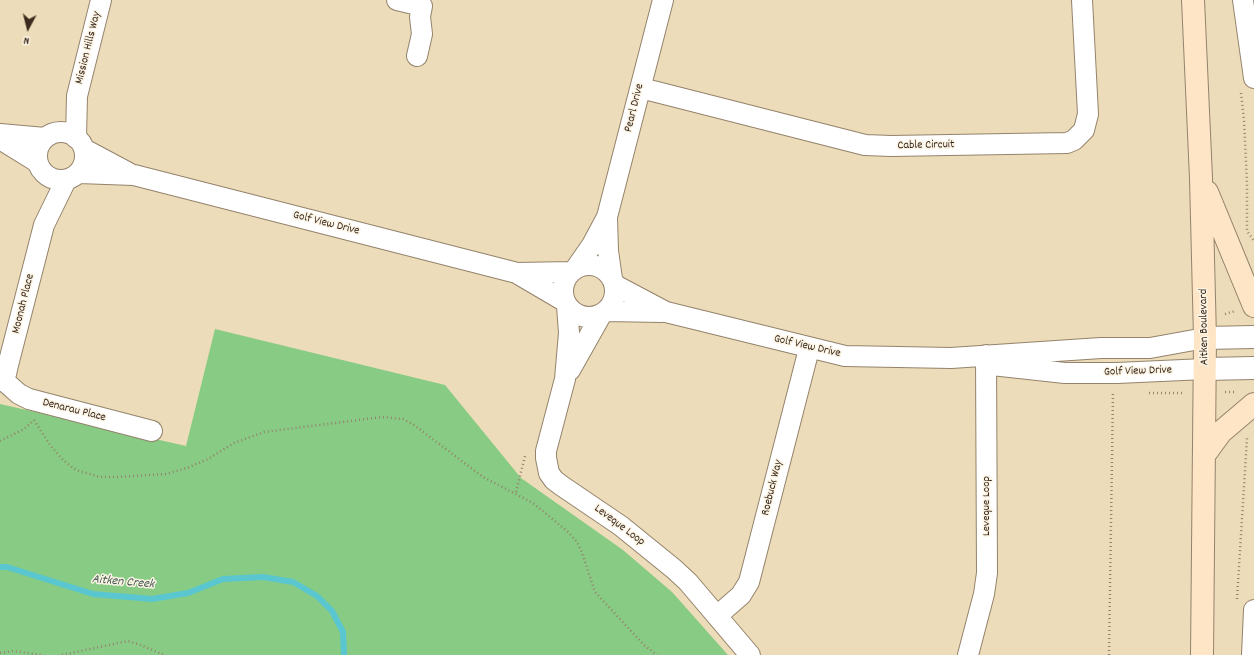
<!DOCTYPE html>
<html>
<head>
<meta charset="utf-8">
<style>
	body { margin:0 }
	#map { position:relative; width:1254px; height:655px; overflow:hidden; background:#eddcb9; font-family:Dekko,sans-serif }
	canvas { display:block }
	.north { position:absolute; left:8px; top:8px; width:40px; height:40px; -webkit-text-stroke:3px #fcf5e5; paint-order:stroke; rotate:187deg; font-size:11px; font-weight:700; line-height:16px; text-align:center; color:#3b2a1e }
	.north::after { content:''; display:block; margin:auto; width:14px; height:18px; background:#3b2a1e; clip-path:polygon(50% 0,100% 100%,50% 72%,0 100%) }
</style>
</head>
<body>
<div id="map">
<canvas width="1254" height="655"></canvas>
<div class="north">N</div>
</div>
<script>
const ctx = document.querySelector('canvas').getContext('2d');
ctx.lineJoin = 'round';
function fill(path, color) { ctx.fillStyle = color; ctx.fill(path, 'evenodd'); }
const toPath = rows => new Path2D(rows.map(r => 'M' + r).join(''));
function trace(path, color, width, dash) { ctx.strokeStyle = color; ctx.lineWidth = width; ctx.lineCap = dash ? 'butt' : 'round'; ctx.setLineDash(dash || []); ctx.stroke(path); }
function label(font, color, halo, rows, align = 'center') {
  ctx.font = font + ' Dekko,sans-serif'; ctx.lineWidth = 3; ctx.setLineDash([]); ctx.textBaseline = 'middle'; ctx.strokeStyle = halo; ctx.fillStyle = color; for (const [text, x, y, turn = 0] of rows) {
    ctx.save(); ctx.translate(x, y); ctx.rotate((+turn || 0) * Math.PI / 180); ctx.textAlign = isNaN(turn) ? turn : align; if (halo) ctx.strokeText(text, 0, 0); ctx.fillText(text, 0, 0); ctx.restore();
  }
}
const green = toPath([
	[215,329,445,385,521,478,623,550,672,592,728,655,0,655,0,404,186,446]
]);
const stream = toPath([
	[0,567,7,567,93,594,152,599,188,593,223,579,263,577,293,582,317,596,332,611,343,632,344,655]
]);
const path = toPath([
	[1241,93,1244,120,1247,183,1247,231,1254,241],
	[1225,314,1235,311],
	[1225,392,1236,392],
	[1149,393,1184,393],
	[34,420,50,445,63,460,76,470,100,477,117,477,166,474,187,468,208,459,234,443,264,432,382,417,403,419,414,425,483,477,533,503,567,531,577,542,581,550,595,592,644,645,657,655],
	[0,441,24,429,33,421],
	[516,492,525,456],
	[1237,599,1247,438],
	[0,653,13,651,42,655],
	[62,655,128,641,138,644,164,655],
	[1109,655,1113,392]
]);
const minor = toPath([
	[397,0,422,6,420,17,422,34,417,56],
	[1243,0,1254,78],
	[641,88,865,145,891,146,1067,143,1074,140,1084,130,1088,114,1082,0],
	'37 156a24 24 0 1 1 48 0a24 24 0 1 1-48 0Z',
	[0,134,45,138],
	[76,138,77,96,101,0],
	[0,139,37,162],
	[84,149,129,173],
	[79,173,134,175,517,273,571,272],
	[607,217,608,251,612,279],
	'563 291a26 26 0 1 1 52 0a26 26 0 1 1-52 0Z',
	[576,268,592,245,607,217,663,0],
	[518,274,564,301],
	[615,285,666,312,845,356,951,358,1101,348,1150,348,1205,338],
	[567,306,569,333,565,379,546,451,546,458,549,473,554,480,562,486,621,526,674,569,688,582,750,655],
	[607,311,662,312],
	[992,365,1065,373,1117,373,1205,369],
	[570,370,601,315],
	[2,379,19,394,29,399,152,431],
	[0,381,6,374,8,365,44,225,66,180],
	[717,616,741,595,749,582,809,349],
	[968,655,984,594,987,573,986,355],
	[1252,655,1254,610]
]);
const tertiary = toPath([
	[1205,338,1254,337],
	[1205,369,1254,368]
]);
const secondary = toPath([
	[1193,0,1201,178,1205,338,1202,655],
	[1207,192,1254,306],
	[1205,454,1221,432,1254,404]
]);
const streetNames = [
	["Mission Hills Way",89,48,-76],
	["Pearl Drive",635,108,-76],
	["Cable Circuit",926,146,-1],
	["Golf View Drive",326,224,14],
	["Moonah Place",24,304,-76],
	["Aitken Boulevard",1205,327,-91],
	["Golf View Drive",807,347,13],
	["Golf View Drive",1138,372,-2],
	["Denarau Place",74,411,14],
	["Roebuck Way",773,488,-76],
	["Leveque Loop",987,506,-90],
	["Leveque Loop",619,526,37]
];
const waterNames = [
	["Aitken Creek",123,583,5]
];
fill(green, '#87cb84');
trace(stream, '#5ac7d0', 6);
trace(minor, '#94836c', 22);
trace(tertiary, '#94836c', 24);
trace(secondary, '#94836c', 24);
trace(path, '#94836c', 2.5, [1, 3]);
trace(minor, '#fff', 20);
trace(tertiary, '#fff', 22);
trace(secondary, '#fde5c5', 22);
label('12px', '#3b2a1e', '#fcf5e5', streetNames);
label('italic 13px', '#445953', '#fcf5e5', waterNames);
</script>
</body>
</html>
